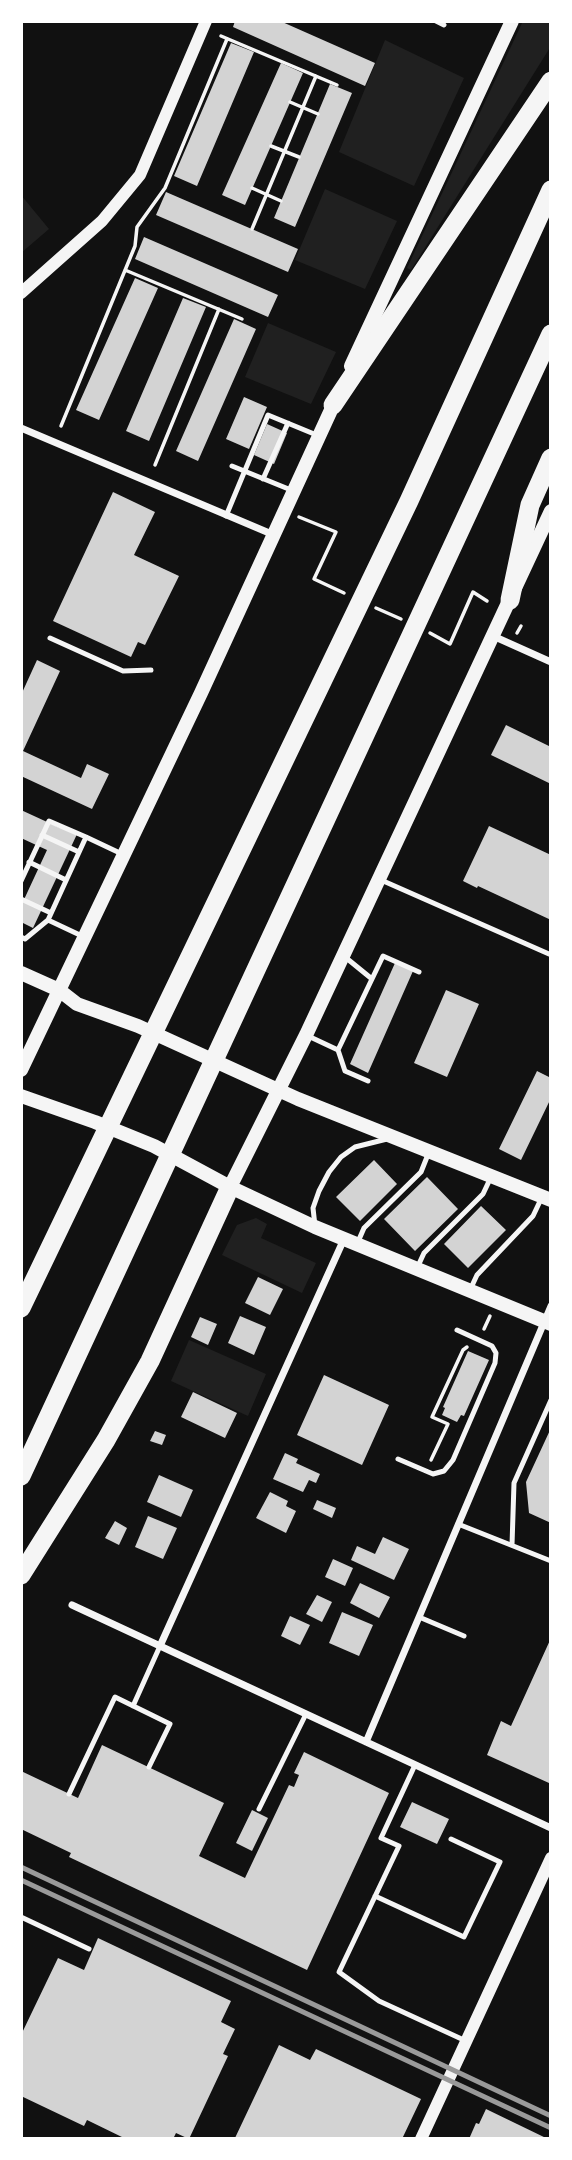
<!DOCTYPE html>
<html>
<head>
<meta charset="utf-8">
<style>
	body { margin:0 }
	#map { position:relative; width:572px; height:2160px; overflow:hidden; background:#111; font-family:Montserrat,sans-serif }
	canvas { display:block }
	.frame { position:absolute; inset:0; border:23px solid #fff; pointer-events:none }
</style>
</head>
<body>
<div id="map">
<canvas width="572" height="2160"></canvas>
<div class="frame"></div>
</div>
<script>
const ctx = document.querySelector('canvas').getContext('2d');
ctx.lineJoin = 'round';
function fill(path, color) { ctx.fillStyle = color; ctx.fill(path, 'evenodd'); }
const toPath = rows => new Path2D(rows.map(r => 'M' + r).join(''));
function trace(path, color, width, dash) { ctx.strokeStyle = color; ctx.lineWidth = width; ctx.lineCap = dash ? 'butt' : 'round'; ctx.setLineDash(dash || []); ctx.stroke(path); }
const green = toPath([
	[523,21,551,21,551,46,411,270,407,268],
	[385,40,464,78,414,186,339,152],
	[325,189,397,221,365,289,295,260],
	[21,195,49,229,21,253],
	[268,323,336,352,311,404,245,377],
	[256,1218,267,1224,261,1238,316,1263,302,1293,222,1255,237,1225],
	[189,1340,266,1374,248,1416,171,1381]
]);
const building = toPath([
	[235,21,280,21,375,63,365,86,233,27],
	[231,43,254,52,197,186,174,176],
	[281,63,303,73,245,205,222,195],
	[330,84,352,93,295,227,274,218],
	[166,192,298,249,288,272,156,215],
	[144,237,278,295,268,317,135,259],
	[135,278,158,288,99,420,76,410],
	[183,298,206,307,149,441,126,431],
	[234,319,256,329,198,461,176,451],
	[244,397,267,407,249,449,226,439],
	[267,424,287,433,274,464,254,455],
	[113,492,155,512,134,555,179,576,145,645,138,642,131,657,53,621],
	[37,660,60,671,23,751,81,778,87,764,109,774,92,809,21,776,21,695],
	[506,725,551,747,551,784,491,755],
	[21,810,58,827,78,832,33,928,21,922,21,906,47,850,21,838],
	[489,826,551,855,551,920,478,886,477,888,463,881],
	[395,963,413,971,368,1073,350,1064],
	[446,990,479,1004,447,1077,414,1063],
	[537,1071,551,1078,551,1098,521,1160,499,1149],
	[374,1160,397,1184,360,1221,336,1197],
	[427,1177,458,1209,415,1251,384,1219],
	[481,1206,506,1230,468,1268,444,1244],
	[258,1277,283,1289,270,1315,245,1303],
	[240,1316,266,1327,254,1355,228,1343],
	[200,1317,217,1324,208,1345,191,1337],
	[468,1351,489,1360,464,1416,461,1415,457,1422,442,1415,445,1408,443,1407],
	[324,1375,389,1405,362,1465,297,1435],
	[193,1392,237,1413,225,1438,181,1417],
	[551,1428,551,1523,529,1513,526,1482],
	[155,1431,166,1435,162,1445,150,1441],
	[285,1453,298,1459,296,1463,320,1474,316,1483,309,1480,303,1492,273,1479],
	[159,1475,193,1490,181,1517,147,1502],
	[270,1492,288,1501,286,1506,296,1511,286,1533,256,1518],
	[317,1500,336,1508,332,1518,313,1509],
	[148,1516,177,1528,163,1559,135,1547],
	[115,1521,127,1528,119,1545,105,1538],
	[383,1537,409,1549,394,1580,351,1560,357,1546,375,1554],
	[333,1559,353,1568,345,1586,325,1577],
	[360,1583,390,1597,379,1618,350,1603],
	[317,1595,332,1602,322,1622,306,1614],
	[342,1612,373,1625,359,1656,329,1643],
	[290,1616,310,1625,300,1645,281,1636],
	[551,1638,551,1780,549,1783,487,1755,501,1721,511,1726],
	[102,1745,224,1803,199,1856,245,1878,289,1785,294,1787,299,1775,294,1773,304,1752,389,1793,307,1970,69,1857,71,1853,21,1829,21,1771,78,1798],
	[412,1802,449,1819,437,1844,400,1827],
	[252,1810,268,1818,252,1851,236,1843],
	[98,1938,231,2001,221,2022,235,2029,223,2054,228,2056,189,2139,176,2133,173,2139,126,2139,87,2120,84,2126,21,2096,21,2035,58,1958,84,1970],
	[279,2045,310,2060,316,2049,421,2099,402,2139,235,2138],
	[486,2109,548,2139,469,2139,476,2123,479,2124]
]);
const path = toPath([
	[221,36,337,85],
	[290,102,318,114],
	[271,146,299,157],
	[252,188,281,201],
	[252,229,316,76],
	[125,270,242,319],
	[61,426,135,246,137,227,165,188,227,39],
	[155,465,219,309],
	[299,517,336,532,314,579,344,593],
	[376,608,401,619],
	[430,633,450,644,473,592,487,601],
	[517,633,521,626],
	[484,1329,490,1316],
	[431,1460,448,1424,432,1417,463,1350,467,1347]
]);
const service = toPath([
	[436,21,444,25],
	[232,466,291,490],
	[263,479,288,423],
	[226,516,268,415,319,436],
	[50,638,123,671,151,670],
	[42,835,79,852],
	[29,862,66,880],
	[381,880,549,954],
	[21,881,49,821,86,837],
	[21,899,51,913],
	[82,936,48,920,86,837,122,854],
	[21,937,25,939,48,920],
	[345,957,372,979],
	[306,1035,338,1050],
	[368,1081,345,1071,338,1050,383,956,419,972],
	[315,1226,313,1208,319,1191,329,1172,341,1157,355,1147,387,1139],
	[357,1244,364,1228,421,1172,429,1152],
	[418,1266,424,1253,483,1194,491,1177],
	[470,1290,477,1275,533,1216,542,1197],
	[398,1459,433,1474,444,1471,453,1460,495,1363,496,1353,492,1346,457,1330],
	[458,1524,551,1561],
	[512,1545,514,1483,551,1400],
	[419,1617,464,1636],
	[133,1706,160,1646],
	[415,1765,381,1838,399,1846,339,1972,379,2001,466,2041],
	[69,1794,115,1697,170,1724,149,1767],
	[259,1809,306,1714],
	[375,1896,464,1937,500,1862,451,1839],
	[21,1917,89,1949]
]);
const minor = toPath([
	[21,428,274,535],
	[493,636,551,662],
	[72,1605,551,1828],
	[160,1646,344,1239],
	[366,1742,551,1306]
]);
const tertiary = toPath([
	[21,293,102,221,140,175,206,21],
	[421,2139,551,1858]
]);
const secondary = toPath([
	[351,366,512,21],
	[21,973,59,990,77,1004,138,1026,298,1099,551,1200],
	[21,1070,201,693,337,397],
	[21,1096,95,1122,154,1146,230,1187,315,1227,551,1324],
	[230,1187,306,1035,551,511]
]);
const motorway = toPath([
	[333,405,551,81],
	[510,600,530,505,551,458],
	[21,1308,409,501,551,190],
	[21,1476,551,334],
	[21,1575,106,1440,150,1361,230,1187]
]);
const rail = toPath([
	[21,1867,551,2116],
	[21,1880,551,2128]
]);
fill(green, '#202020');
fill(building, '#d3d3d3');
trace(path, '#f5f5f5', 3.5);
trace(service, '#f5f5f5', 5);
trace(minor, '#f5f5f5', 7);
trace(tertiary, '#f5f5f5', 12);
trace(secondary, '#f5f5f5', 14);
trace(motorway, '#f5f5f5', 19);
trace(rail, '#9a9a9a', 5);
</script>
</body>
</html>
